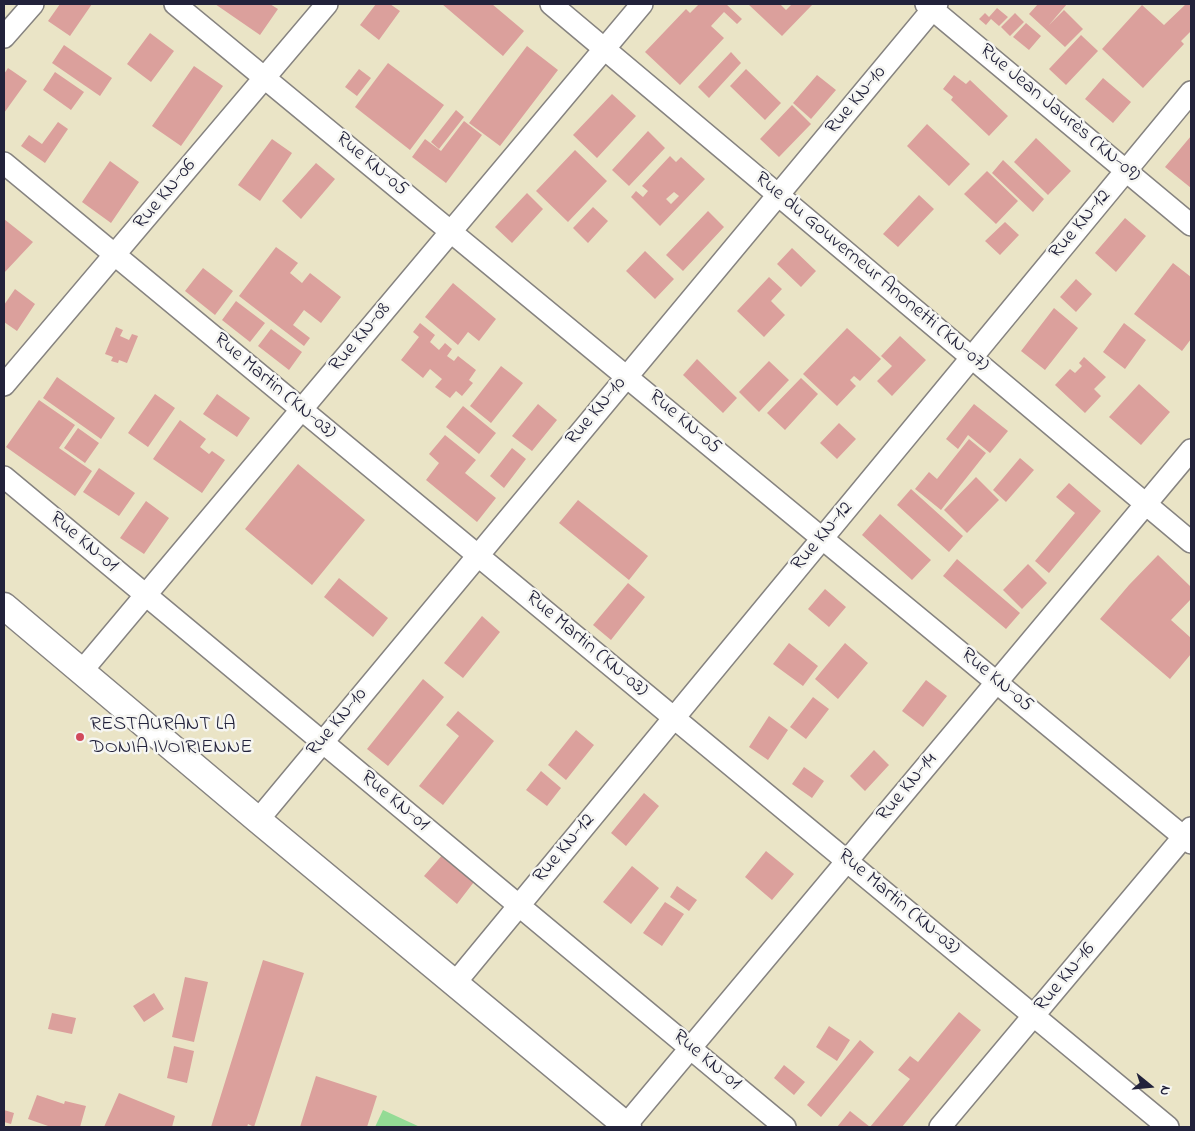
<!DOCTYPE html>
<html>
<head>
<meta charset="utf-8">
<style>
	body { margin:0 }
	#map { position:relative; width:1195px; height:1131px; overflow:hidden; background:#eae4c6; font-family:"Indie Flower",sans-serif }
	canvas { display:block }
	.frame { position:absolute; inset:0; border:5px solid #22223b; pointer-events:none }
	.north { position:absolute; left:1125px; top:1061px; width:50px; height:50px; -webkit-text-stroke:4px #f6f6f2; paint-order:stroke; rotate:107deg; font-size:14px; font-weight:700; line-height:20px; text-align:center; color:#22223b }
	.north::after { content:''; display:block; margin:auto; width:18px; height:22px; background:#22223b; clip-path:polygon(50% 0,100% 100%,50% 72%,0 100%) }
</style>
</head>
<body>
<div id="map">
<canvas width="1195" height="1131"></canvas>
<div class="frame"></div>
<div class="north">N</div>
</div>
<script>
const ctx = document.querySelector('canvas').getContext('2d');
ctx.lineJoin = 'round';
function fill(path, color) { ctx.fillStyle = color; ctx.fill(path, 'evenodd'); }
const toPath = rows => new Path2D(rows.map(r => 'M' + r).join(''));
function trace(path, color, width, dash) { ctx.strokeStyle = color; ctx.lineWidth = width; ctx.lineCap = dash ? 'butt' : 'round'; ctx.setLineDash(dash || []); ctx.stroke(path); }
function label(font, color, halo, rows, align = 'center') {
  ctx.font = font + ' "Indie Flower",sans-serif'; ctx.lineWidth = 5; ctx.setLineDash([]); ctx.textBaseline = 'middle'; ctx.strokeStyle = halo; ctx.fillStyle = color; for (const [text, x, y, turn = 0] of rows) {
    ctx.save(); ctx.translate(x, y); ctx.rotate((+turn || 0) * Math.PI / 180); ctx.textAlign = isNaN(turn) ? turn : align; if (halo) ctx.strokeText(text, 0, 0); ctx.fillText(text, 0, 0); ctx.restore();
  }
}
const green = toPath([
	[383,1110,420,1127,375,1127]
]);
const building = toPath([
	[60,4,92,4,70,36,48,21],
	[215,4,270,4,278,9,260,35],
	[376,4,390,4,400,11,379,40,360,25],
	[442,4,492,4,524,31,503,56],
	[699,4,726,4,742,19,737,24,724,12,711,26,724,38,680,85,645,52,686,9,690,13],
	[748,4,780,4,786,10,792,4,813,4,782,36],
	[1038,4,1067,4,1049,25,1064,10,1083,29,1065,47,1029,14],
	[1186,4,1191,4,1191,31,1181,41,1184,44,1143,88,1102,49,1142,5,1164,25],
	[997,8,1008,17,999,26,991,19,986,25,979,19,985,13,989,17],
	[1015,13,1024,22,1010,36,1001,27],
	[1026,23,1041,36,1029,50,1013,37],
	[150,33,174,51,151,82,127,64],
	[1081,35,1098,51,1066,85,1049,69],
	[64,45,112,78,100,96,52,63],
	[527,46,558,70,500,146,469,123],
	[731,52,741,63,709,98,698,87],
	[388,63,444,105,410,150,355,107],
	[194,66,223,86,181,146,152,126],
	[8,68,27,81,4,113,4,74],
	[359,69,371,78,357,96,345,87],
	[746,69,781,103,765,120,730,86],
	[55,72,84,92,71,110,43,90],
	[817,75,836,90,811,119,793,103],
	[954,75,966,84,970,80,1008,116,989,136,951,100,953,97,943,89],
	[1103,78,1131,102,1113,123,1085,99],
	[612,94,636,116,597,158,573,135],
	[792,105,811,124,779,157,760,139],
	[456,110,464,117,439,149,431,142],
	[464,121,482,135,446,183,412,157,425,139,441,151],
	[58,122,68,129,45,163,21,146,29,135,42,144],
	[927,124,970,164,949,186,907,146],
	[648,131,665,148,629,186,612,170],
	[1191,136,1191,188,1165,167],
	[1036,138,1071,171,1048,195,1014,162],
	[272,139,292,153,260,201,238,185],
	[575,150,607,181,568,222,536,191],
	[670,156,676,162,681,157,705,179,660,226,631,197,636,191,643,197,648,191,642,186],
	[674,192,679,196,671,204,666,199],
	[1003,160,1044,199,1033,212,992,173],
	[110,161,139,182,111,223,82,202],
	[316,163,335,179,301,219,282,201],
	[987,171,1018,201,996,224,964,194],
	[527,193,543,209,512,243,495,227],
	[919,195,934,209,898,247,883,234],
	[593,207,608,221,588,243,573,228],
	[708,211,724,227,683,271,666,255],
	[1125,218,1146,236,1116,272,1095,253],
	[4,219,33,242,4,273],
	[1005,222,1019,235,1000,255,985,241],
	[276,247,298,263,290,273,302,283,310,273,341,297,321,323,304,310,293,325,310,338,304,346,239,296],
	[792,248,816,271,801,287,777,264],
	[645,251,674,279,655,299,626,271],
	[1173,263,1191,277,1191,339,1182,351,1134,314],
	[203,268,233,291,215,315,185,291],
	[769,277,782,289,771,301,785,315,764,337,737,311],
	[1076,279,1092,294,1076,312,1060,297],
	[453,283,496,319,479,341,468,332,458,345,425,317],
	[15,289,35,304,17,331,4,322,4,305],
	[236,301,265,323,250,342,222,320],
	[1054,308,1078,328,1045,370,1021,351],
	[420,323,435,335,430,342,439,350,445,343,452,349,447,356,454,361,458,356,476,370,469,380,473,383,462,396,456,391,450,398,435,387,442,379,430,369,423,378,401,360,419,337,413,332],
	[1124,323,1146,340,1125,369,1103,352],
	[116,327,123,330,120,336,129,340,132,334,138,336,127,363,119,360,118,363,111,361,113,357,105,354],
	[847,328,881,359,860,381,854,376,850,380,856,386,837,406,803,374],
	[271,329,302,352,289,370,258,346],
	[900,336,926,360,892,396,877,381,892,366,881,356],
	[1084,357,1106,377,1094,389,1101,396,1085,413,1055,385,1070,369,1075,373,1082,366,1079,363],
	[697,359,737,398,723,413,683,375],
	[769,361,789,380,759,412,739,392],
	[501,366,523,383,491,423,470,406],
	[57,377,115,418,101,439,43,398],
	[801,378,818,394,785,430,767,413],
	[1139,384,1170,412,1141,445,1109,417],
	[155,394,175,408,148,447,128,433],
	[217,394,250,418,237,437,203,414],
	[39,400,75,425,59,448,92,471,75,496,6,447],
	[538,404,557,420,532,451,512,436],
	[974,404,1008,431,990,453,968,435,958,449,946,439],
	[463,406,496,433,479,454,446,427],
	[180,420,206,439,200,447,209,454,212,451,225,460,202,493,153,459],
	[839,423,856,439,837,459,820,443],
	[78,428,99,443,85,463,64,448],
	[445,435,476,460,465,473,496,498,477,522,426,480,439,463,429,454],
	[969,439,986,453,941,510,915,489,929,472,937,479],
	[512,448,526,459,504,488,490,476],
	[1020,458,1034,470,1006,502,993,490],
	[298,464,365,520,312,585,245,529],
	[99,468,135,493,119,516,83,492],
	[976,477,999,500,967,533,944,510],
	[1069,483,1101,511,1049,573,1035,561,1075,513,1056,497],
	[911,489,963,536,949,552,897,505],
	[578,500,648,556,629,580,559,523],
	[146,501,169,518,144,554,120,538],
	[880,514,931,560,912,580,862,535],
	[1158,555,1191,587,1191,599,1171,620,1191,638,1191,654,1170,679,1100,619,1129,585],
	[957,559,1020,613,1006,629,943,576],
	[1028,564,1047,583,1022,609,1003,590],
	[339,578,388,618,373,637,324,597],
	[628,583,645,597,611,640,593,625],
	[825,589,846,607,829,627,808,609],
	[482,616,500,632,463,678,444,663],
	[789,643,818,666,803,686,773,664],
	[845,643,868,663,838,699,815,679],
	[423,679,444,697,388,766,367,749],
	[926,680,947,696,923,727,902,711],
	[813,697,829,709,806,739,790,727],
	[458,711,494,741,443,805,419,786,459,736,446,725],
	[769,716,788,730,768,760,749,747],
	[576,730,594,745,566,780,548,765],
	[874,750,889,765,865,791,850,776],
	[804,767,824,781,812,798,792,784],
	[541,771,561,788,547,806,526,790],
	[644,793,659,806,626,846,611,833],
	[766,851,794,874,772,900,745,877],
	[444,853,477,878,457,904,424,876],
	[632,866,659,888,631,924,603,902],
	[677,886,697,900,689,911,670,897],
	[665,902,684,914,662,946,643,933],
	[263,960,304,973,254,1127,248,1124,247,1127,211,1127],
	[185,977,208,982,194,1042,172,1037],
	[154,993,164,1009,144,1022,133,1006],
	[959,1012,981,1030,902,1127,837,1127,850,1111,870,1127,910,1079,898,1070,910,1056,918,1062],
	[52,1013,76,1018,72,1034,48,1029],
	[829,1026,850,1040,837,1061,816,1047],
	[860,1040,874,1052,821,1117,807,1105],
	[174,1046,194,1051,187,1083,167,1078],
	[784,1065,805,1082,794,1095,774,1078],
	[316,1076,377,1096,367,1127,300,1127],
	[119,1093,175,1116,172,1127,104,1127],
	[37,1095,64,1104,65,1101,86,1106,80,1127,51,1127,28,1119],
	[4,1110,14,1113,11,1124,4,1122]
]);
const minor = toPath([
	[175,4,1191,843],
	[551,4,1191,542],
	[926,4,1191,225],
	[4,37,33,4],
	[4,163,1168,1127],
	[4,385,327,4],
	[4,477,785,1127],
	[81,672,642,4],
	[258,820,937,4],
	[455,983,1191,92],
	[626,1125,1191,450],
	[940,1127,1191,828]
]);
const tertiary = toPath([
	[4,606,258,820,628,1127]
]);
const markers = [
	[80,737,5,"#d1495b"]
];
const streetNames = [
	["Rue KN-10",857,101,-50],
	["Rue Jean Jaurès (KN-09)",1059,114,40],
	["Rue KN-05",371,165,40],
	["Rue KN-06",166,195,-50],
	["Rue KN-12",1081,225,-50],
	["Rue du Gouverneur Anonetti (KN-07)",871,273,40],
	["Rue KN-08",361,338,-50],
	["Rue Martin (KN-03)",274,387,40],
	["Rue KN-10",597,412,-50],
	["Rue KN-05",684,423,40],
	["Rue KN-12",823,537,-50],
	["Rue KN-01",83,543,40],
	["Rue Martin (KN-03)",586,645,40],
	["Rue KN-05",996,681,40],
	["Rue KN-10",338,723,-50],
	["Rue KN-14",908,788,-50],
	["Rue KN-01",394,802,40],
	["Rue KN-12",565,849,-50],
	["Rue Martin (KN-03)",898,903,40],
	["Rue KN-16",1066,978,-50],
	["Rue KN-01",706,1061,40]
];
const poiNames = [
	["RESTAURANT LA",90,726],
	["DONIA IVOIRIENNE",90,749]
];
fill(green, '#94db95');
fill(building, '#dba09c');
trace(minor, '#868380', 24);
trace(tertiary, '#868380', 29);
trace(minor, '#fff', 21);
trace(tertiary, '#fff', 26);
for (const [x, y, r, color] of markers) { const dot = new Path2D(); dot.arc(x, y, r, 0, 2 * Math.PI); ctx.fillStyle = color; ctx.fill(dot); trace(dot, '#f6f6f2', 2); }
label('20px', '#22223b', '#f6f6f2', streetNames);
label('20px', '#22223b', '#f6f6f2', poiNames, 'left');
</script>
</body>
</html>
